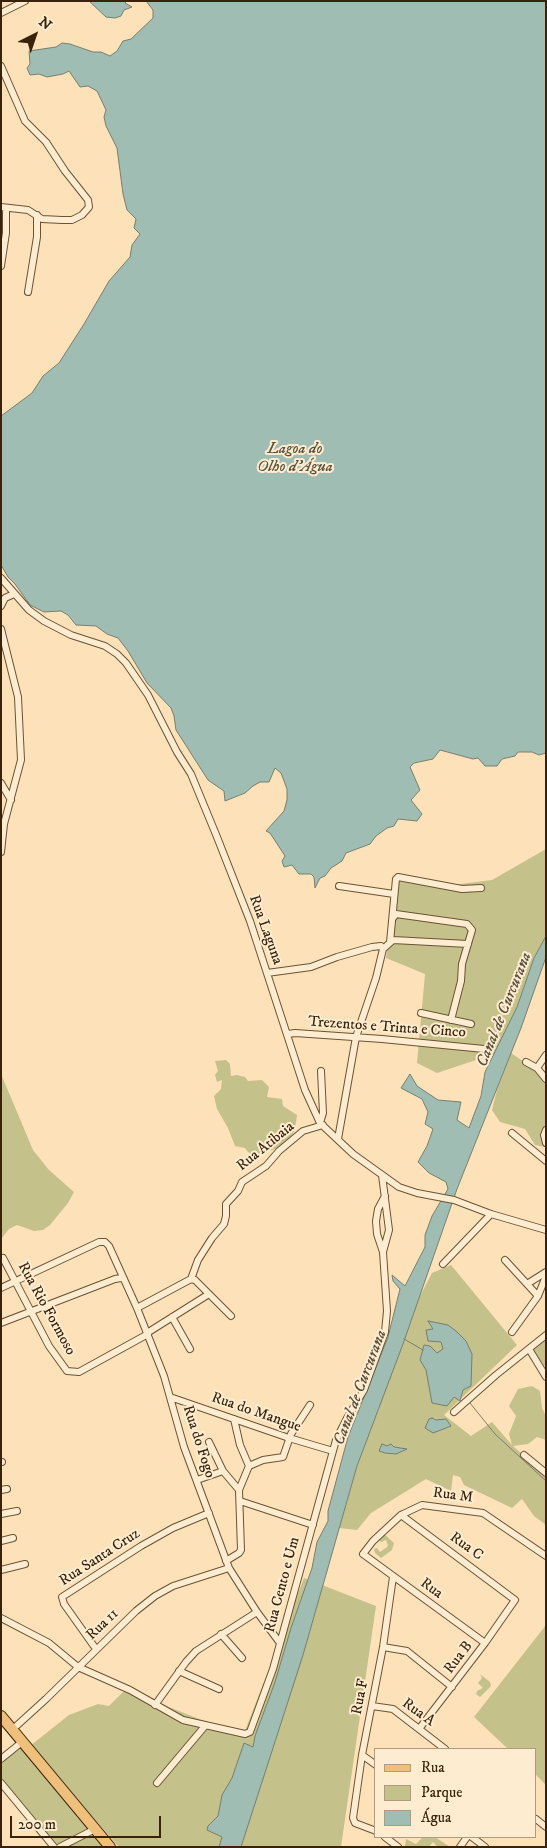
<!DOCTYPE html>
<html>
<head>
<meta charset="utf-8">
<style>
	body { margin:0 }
	#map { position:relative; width:547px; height:1848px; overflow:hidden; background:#fde1b8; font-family:"IM FELL DW Pica",serif }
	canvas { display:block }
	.frame { position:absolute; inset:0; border:2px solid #3a220a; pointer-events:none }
	.legend { position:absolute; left:374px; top:1748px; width:162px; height:90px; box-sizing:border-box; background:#feecd1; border:1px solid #b09b81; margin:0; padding:6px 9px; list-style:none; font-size:15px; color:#3a220a }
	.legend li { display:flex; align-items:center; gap:10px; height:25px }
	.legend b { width:25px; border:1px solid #b09b81 }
	.north { position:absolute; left:10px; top:10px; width:50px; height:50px; -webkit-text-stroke:4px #feecd1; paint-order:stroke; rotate:41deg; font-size:14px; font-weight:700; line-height:20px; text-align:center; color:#3a220a }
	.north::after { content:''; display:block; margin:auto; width:18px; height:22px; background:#3a220a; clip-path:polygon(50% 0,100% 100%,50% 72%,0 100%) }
	.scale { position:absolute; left:10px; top:1816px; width:151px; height:22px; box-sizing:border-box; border:2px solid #3a220a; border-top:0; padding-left:6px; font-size:15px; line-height:18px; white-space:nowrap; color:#3a220a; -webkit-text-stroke:4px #feecd1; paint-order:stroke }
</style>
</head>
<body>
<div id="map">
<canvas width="547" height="1848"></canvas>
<div class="frame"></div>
<ul class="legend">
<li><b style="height:6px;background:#eec07c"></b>Rua</li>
<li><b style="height:14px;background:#c5c18b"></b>Parque</li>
<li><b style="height:14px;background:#9fbdb2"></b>Água</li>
</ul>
<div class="north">N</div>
<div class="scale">200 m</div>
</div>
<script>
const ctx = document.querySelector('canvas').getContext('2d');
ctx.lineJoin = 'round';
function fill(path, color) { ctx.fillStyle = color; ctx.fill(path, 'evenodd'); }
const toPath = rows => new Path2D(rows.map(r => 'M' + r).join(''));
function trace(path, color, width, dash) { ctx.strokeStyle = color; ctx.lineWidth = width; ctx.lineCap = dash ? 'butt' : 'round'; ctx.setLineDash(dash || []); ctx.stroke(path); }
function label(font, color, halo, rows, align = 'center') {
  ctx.font = font + ' "IM FELL DW Pica",serif'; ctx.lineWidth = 4; ctx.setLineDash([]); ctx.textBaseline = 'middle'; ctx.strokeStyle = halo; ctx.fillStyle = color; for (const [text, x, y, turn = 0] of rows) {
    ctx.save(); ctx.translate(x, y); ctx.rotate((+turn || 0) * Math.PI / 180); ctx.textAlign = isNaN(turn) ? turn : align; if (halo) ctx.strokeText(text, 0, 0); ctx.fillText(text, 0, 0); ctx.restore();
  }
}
const green = toPath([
	[546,849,546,936,534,958,517,1007,494,1054,437,1073,417,1063,425,974,386,958,399,875,452,885,492,880],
	[511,1053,546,1077,546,1147,535,1145,525,1129,500,1122,492,1110,497,1090],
	[226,1060,230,1064,231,1076,237,1075,245,1077,248,1081,262,1080,269,1087,267,1097,282,1099,283,1106,297,1115,295,1130,290,1138,275,1149,256,1156,248,1152,245,1148,235,1146,228,1128,217,1109,214,1096,221,1089,222,1080,217,1082,215,1075,218,1071,215,1061],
	[1,1074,33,1150,49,1170,74,1192,68,1203,50,1225,43,1230,34,1231,17,1225,9,1229,1,1239],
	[451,1265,517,1345,444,1415,471,1436,492,1422,512,1445,509,1434,516,1416,509,1406,518,1389,532,1386,540,1391,542,1408,546,1416,546,1440,537,1437,528,1444,513,1446,546,1475,546,1525,534,1516,522,1499,512,1508,464,1485,460,1477,453,1475,451,1491,426,1479,371,1513,357,1530,339,1528,357,1466,419,1298,432,1273],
	[546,1339,546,1366,544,1366,532,1349],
	[384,1534,394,1543,392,1550,381,1558,375,1553,374,1549,377,1548,380,1552,387,1547,388,1545,386,1540,381,1542,377,1539],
	[304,1578,376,1606,341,1847,119,1847,30,1746,69,1715,98,1704,109,1706,125,1690,243,1736],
	[546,1625,546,1785,536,1775,536,1749,508,1749,474,1717],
	[480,1674,490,1682,491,1686,480,1697,476,1694,477,1691,483,1688,478,1683,482,1678],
	[21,1746,90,1828,57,1846,1,1779,1,1761],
	[94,1834,104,1847,67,1847],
	[423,1837,435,1837,450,1847,438,1847,433,1842,429,1847,405,1846,406,1839,416,1844]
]);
const water = toPath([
	[89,1,127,1,125,3,132,7,124,10,121,16,115,18,106,17,89,1],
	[146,1,546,1,546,753,539,755,532,752,518,752,515,756,502,759,497,766,485,766,478,758,473,759,440,750,433,759,414,763,410,767,420,790,411,800,422,814,417,821,398,819,394,826,387,828,376,836,370,844,346,853,342,861,331,868,325,876,320,878,315,888,314,877,311,874,299,874,292,865,284,867,282,861,285,856,270,833,266,831,284,811,287,800,287,789,281,773,275,768,269,782,260,782,253,786,245,793,225,801,224,791,208,780,176,730,174,716,171,708,147,683,128,651,118,638,107,634,96,626,76,625,68,615,61,611,44,612,30,605,15,584,8,577,1,565,1,416,32,393,43,376,59,363,84,324,109,281,130,257,132,245,140,234,134,228,136,219,127,210,123,194,117,148,106,126,104,117,106,110,97,91,88,86,80,87,69,71,63,74,47,77,39,74,30,75,27,68,30,64,29,51,56,47,62,43,70,44,93,52,101,52,110,56,117,51,123,41,131,39,153,18,153,10,146,1],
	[546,936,546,957,521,1028,457,1189,403,1344,357,1466,303,1655,241,1847,219,1847,222,1837,207,1830,208,1826,218,1816,222,1795,232,1778,244,1743,253,1747,255,1736,275,1682,291,1628,312,1568,317,1542,328,1521,328,1511,348,1437,388,1337,400,1289,393,1281,392,1275,405,1286,425,1247,425,1235,432,1216,448,1189,446,1182,429,1173,418,1162,427,1146,433,1129,425,1124,428,1112,422,1099,401,1088,410,1074,417,1086,438,1100,461,1102,457,1120,469,1128,481,1096,485,1072,517,1007,534,958,546,936],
	[428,1321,448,1325,456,1331,466,1341,472,1354,471,1386,463,1390,460,1401,454,1397,447,1406,432,1403,426,1370,420,1360,424,1345,430,1346,437,1353,443,1349,441,1342,428,1341,426,1330,433,1329,428,1321],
	[432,1418,436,1420,446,1419,451,1426,433,1433,425,1428,429,1419,432,1418],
	[382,1444,387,1446,391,1444,394,1447,407,1449,396,1454,385,1453,379,1451,382,1444]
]);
const stream = toPath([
	[404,1339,423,1350],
	[470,1403,495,1434,546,1481]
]);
const street = toPath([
	[1,13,25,1],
	[1,66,25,121,46,142,65,171,88,200,89,207,82,215,72,220,62,220,42,219,28,210,1,207],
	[1,266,6,233,6,208],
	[28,292,37,237,37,215],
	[1,578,29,610,44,621,71,635,105,646,117,654,126,663,148,695,177,752,191,774,217,837,250,921,305,1090,320,1123,353,1154,399,1187,417,1193,454,1200,491,1214,546,1230],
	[1,606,5,598,14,594],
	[1,629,18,697,21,760,4,824,1,852],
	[1,783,11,800],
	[339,886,394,894],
	[393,918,396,914,467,924,472,930,462,964,461,981,451,1020],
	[390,942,396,879,398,877,462,889,481,888],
	[383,949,393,940,468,944],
	[267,973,311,967,337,957,372,947,381,946,383,949],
	[421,1013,471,1024],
	[288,1034,295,1033,382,1039,484,1049],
	[526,1062,537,1068,546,1079],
	[537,1068,546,1055],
	[320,1123,323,1113,321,1071],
	[546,1130,544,1135,546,1143],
	[512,1133,546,1161],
	[338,1139,356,1037,376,978,383,949],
	[383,1252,377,1234,376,1221,378,1209,385,1196],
	[3,1258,49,1346,67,1371,79,1372,148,1334],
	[505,1260,538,1296],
	[443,1264,491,1214],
	[191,1279,198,1260,212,1238,224,1224,226,1216,226,1204,238,1191,242,1182,266,1166,279,1151,303,1131,323,1125],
	[191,1279,195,1280,231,1316],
	[527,1284,546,1272],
	[1,1288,99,1242,105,1242,109,1246,137,1308,164,1376,184,1447,229,1568,257,1612,280,1643],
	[137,1308,191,1279],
	[172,1317,190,1349],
	[1,1323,115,1279,121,1278,124,1279],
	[512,1332,538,1296,546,1276],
	[147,1333,209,1294],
	[529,1349,546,1377],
	[170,1397,289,1438,333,1451],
	[454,1412,496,1375,546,1335],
	[209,1442,223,1471],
	[524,1455,546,1473],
	[1,1462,2,1462],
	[249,1466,263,1460,283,1457,291,1434,310,1405],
	[197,1480,223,1471,239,1490],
	[1,1490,7,1489],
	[240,1501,313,1525],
	[1,1514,17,1511],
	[401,1515,515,1600,485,1643,419,1729],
	[1,1541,13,1538],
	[226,1561,239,1553,241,1550,239,1490,249,1466,240,1445,234,1419],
	[1,1570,25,1564],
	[1,1618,49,1643,78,1667,130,1690,183,1720,245,1734,250,1732,273,1669,336,1440,347,1418,364,1390,385,1332,387,1311,383,1252,389,1230,382,1175],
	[221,1634,242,1658],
	[485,1643,363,1554,373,1541,401,1515,422,1505,483,1513,546,1556],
	[383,1647,407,1651,452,1687],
	[96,1649,64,1604,62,1597,141,1546,173,1528,209,1513],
	[179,1671,219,1689],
	[155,1705,186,1662,196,1651,257,1612],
	[372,1706,393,1709,445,1749],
	[13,1729,46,1699,136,1611,155,1596,173,1586,229,1568],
	[362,1755,376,1765],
	[1,1759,22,1742],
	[1,1783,54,1847],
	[157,1783,205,1726],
	[536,1819,546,1827],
	[376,1831,355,1823,353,1818,362,1755,383,1647,393,1577],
	[385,1837,398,1847],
	[472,1837,485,1847],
	[60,1847,95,1829],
	[460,1847,467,1837]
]);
const primary = toPath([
	[1,1716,110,1847]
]);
const streetNames = [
	["Rua Laguna",265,930,70],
	["Trezentos e Trinta e Cinco",387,1028,4],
	["Rua Atibaia",266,1147,-39],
	["Rua Rio Formoso",46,1309,61],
	["Rua do Mangue",256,1413,19],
	["Rua do Fogo",198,1442,72],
	["Rua M",453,1496,7],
	["Rua C",466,1547,36],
	["Rua Santa Cruz",100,1558,-33],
	["Rua Cento e Um",283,1585,-75],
	["Rua",431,1589,36],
	["Rua 11",103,1625,-44],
	["Rua B",459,1658,-53],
	["Rua F",361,1697,-79],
	["Rua A",418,1713,36]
];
const waterNames = [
	["Lagoa do",295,450],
	["Olho d'Água",295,468],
	["Canal de Curcurana",505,1010,-68],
	["Canal de Curcurana",361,1388,-69]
];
fill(green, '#c5c18b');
fill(water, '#9fbdb2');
trace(water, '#777f6f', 1);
trace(stream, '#777f6f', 1);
trace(street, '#6b5236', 8);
trace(primary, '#3a220a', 12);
trace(street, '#feecd1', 6);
trace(primary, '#eec07c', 10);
label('15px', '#3a220a', '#feecd1', streetNames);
label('italic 16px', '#58503c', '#feecd1', waterNames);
</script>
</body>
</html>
